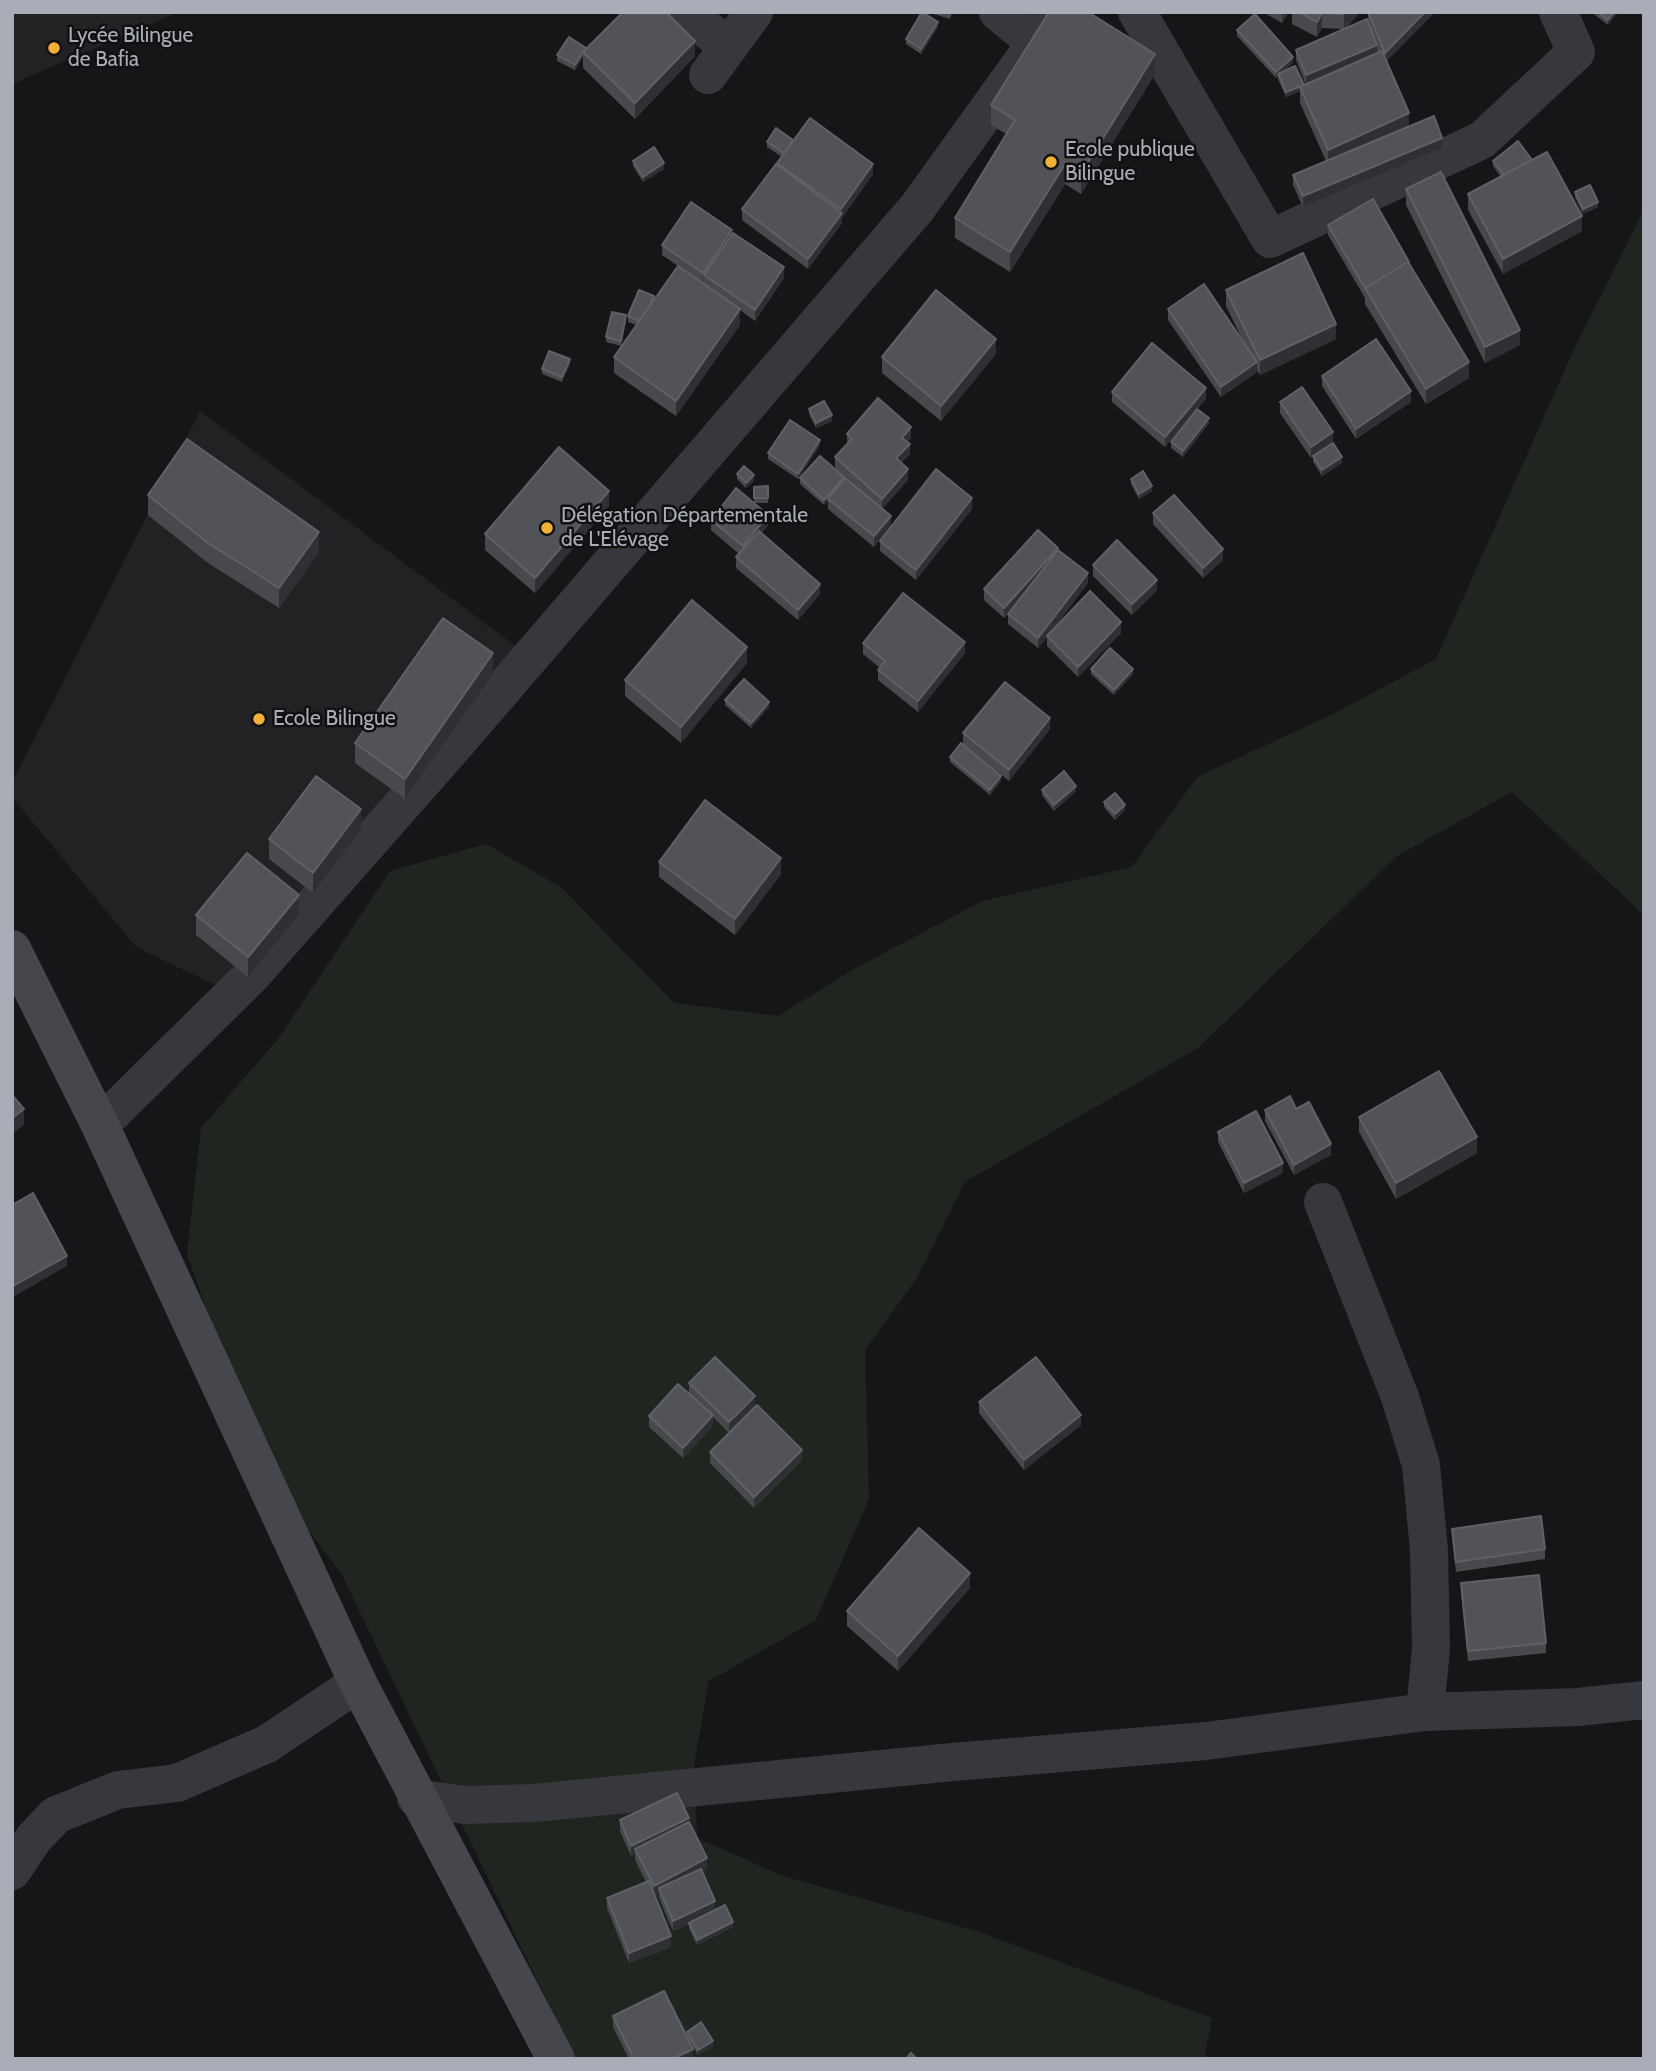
<!DOCTYPE html>
<html>
<head>
<meta charset="utf-8">
<style>
	body { margin:0 }
	#map { position:relative; width:1656px; height:2071px; overflow:hidden; background:#161618; font-family:Cabin,sans-serif }
	canvas { display:block }
	.frame { position:absolute; inset:0; border:14px solid #a8adb8; pointer-events:none }
</style>
</head>
<body>
<div id="map">
<canvas width="1656" height="2071"></canvas>
<div class="frame"></div>
</div>
<script>
const ctx = document.querySelector('canvas').getContext('2d');
ctx.lineJoin = 'round';
function fill(path, color) { ctx.fillStyle = color; ctx.fill(path, 'evenodd'); }
const toPath = rows => new Path2D(rows.map(r => 'M' + r).join(''));
function trace(path, color, width, dash) { ctx.strokeStyle = color; ctx.lineWidth = width; ctx.lineCap = dash ? 'butt' : 'round'; ctx.setLineDash(dash || []); ctx.stroke(path); }
function label(font, color, halo, rows, align = 'center') {
  ctx.font = font + ' Cabin,sans-serif'; ctx.lineWidth = 5; ctx.setLineDash([]); ctx.textBaseline = 'middle'; ctx.strokeStyle = halo; ctx.fillStyle = color; for (const [text, x, y, turn = 0] of rows) {
    ctx.save(); ctx.translate(x, y); ctx.rotate((+turn || 0) * Math.PI / 180); ctx.textAlign = isNaN(turn) ? turn : align; if (halo) ctx.strokeText(text, 0, 0); ctx.fillText(text, 0, 0); ctx.restore();
  }
}
const built = toPath([
	[12,12,179,12,12,84],
	[200,411,529,656,238,996,136,947,12,797,12,783]
]);
const green = toPath([
	[1644,210,1644,915,1512,792,1397,856,1198,1048,965,1182,917,1278,865,1350,869,1499,816,1620,709,1681,694,1765,697,1838,783,1876,976,1931,1212,2018,1204,2059,575,2059,342,1575,260,1465,187,1254,201,1128,278,1039,390,871,486,844,562,888,674,1003,778,1016,854,969,982,901,1132,867,1197,777,1331,715,1436,659,1574,349]
]);
const street = toPath([
	[686,12,727,46],
	[998,12,1036,43],
	[1137,12,1270,239,1482,140,1576,52,1558,12],
	[708,75,754,12],
	[100,1125,252,975,453,747,917,208,1058,12],
	[1323,1202,1400,1397,1421,1465,1429,1550,1431,1648,1425,1712],
	[416,1798,464,1805,534,1803,953,1762,1206,1741,1425,1712,1578,1707,1644,1700],
	[12,1871,34,1838,56,1815,118,1790,177,1783,267,1744,358,1683]
]);
const secondary = toPath([
	[12,949,100,1125,358,1683,556,2059]
]);
const wall = toPath([
	[927,12,952,12,950,19],
	[1263,12,1289,12,1282,23],
	[1292,12,1360,12,1345,29,1368,22,1368,12,1435,12,1386,61,1409,127,1442,148,1303,207,1293,185,1293,175,1326,161,1300,103,1300,91,1286,97,1278,79,1278,76,1276,78,1237,36,1237,30,1293,62,1283,72,1304,86,1306,85,1296,60,1296,50,1343,29,1322,28,1317,37,1292,24],
	[1591,12,1618,12,1608,25],
	[938,27,921,54,906,44,906,39],
	[586,50,695,56,635,119,583,68,583,57,575,70,557,61,557,55],
	[1155,74,1081,194,1065,184,1010,272,955,238,955,218,1006,134,991,125,991,105],
	[767,142,793,142,873,174,842,218,842,223,808,269,742,220,742,209,777,165,777,163,782,157,767,147],
	[633,161,664,169,643,182,633,166],
	[1493,161,1582,231,1503,274,1468,210,1468,194,1501,177,1493,166],
	[1406,189,1520,345,1485,363,1406,205],
	[1575,192,1598,207,1583,214,1575,197],
	[1328,225,1409,264,1469,378,1426,404,1365,304,1365,298,1328,235],
	[732,233,784,278,755,321,740,310,740,325,676,416,614,373,614,357,636,325,628,322,628,316,654,300,678,266,662,255,662,245],
	[1226,290,1336,339,1260,375,1257,370,1257,372,1221,397,1168,320,1168,309,1244,343,1226,306],
	[626,321,621,346,606,342,606,337],
	[996,354,941,421,882,373,882,357],
	[570,364,562,382,542,374,542,369],
	[1322,376,1411,402,1356,439,1322,386],
	[1112,392,1206,399,1197,409,1209,423,1183,457,1171,448,1171,442,1190,418,1165,447,1112,402],
	[1280,402,1333,442,1316,454,1342,463,1322,476,1313,462,1313,456,1311,458,1280,413],
	[809,409,832,421,816,428,809,414],
	[847,434,911,438,907,442,910,454,901,463,908,480,882,509,891,526,874,547,828,509,828,501,824,505,800,484,800,478,844,479,867,497,835,468,835,457,847,445],
	[820,445,798,479,768,459,768,453],
	[737,474,754,481,746,488,737,479],
	[1131,479,1152,491,1139,499,1131,484],
	[768,486,768,503,754,503,754,487],
	[148,495,319,552,279,608,208,563,148,515],
	[609,506,535,593,485,550,485,534],
	[972,509,916,580,880,551,880,541],
	[1153,513,1223,560,1203,578,1153,524],
	[711,520,768,525,761,534,820,594,798,620,736,568,736,557,739,554,711,530],
	[1058,550,1088,583,1050,633,1121,633,1078,677,1047,646,1047,637,1038,648,1008,624,1008,614,1004,618,984,600,984,589],
	[1093,565,1157,590,1132,615,1093,576],
	[863,643,965,653,918,712,878,680,878,670,880,668,863,654],
	[747,663,681,743,625,696,625,680],
	[1091,669,1133,674,1114,695,1091,674],
	[493,674,405,799,355,763,355,743],
	[725,700,769,707,751,728,725,705],
	[1050,729,1009,781,963,744,963,733],
	[950,757,1001,781,990,795,950,762],
	[1042,790,1076,791,1054,811,1042,795],
	[1104,802,1125,810,1115,820,1104,807],
	[361,830,313,893,269,859,269,839],
	[659,862,781,874,735,935,659,877],
	[196,915,299,915,248,977,196,935],
	[1296,1109,1331,1155,1294,1175,1265,1121,1265,1110],
	[1359,1117,1477,1153,1396,1199,1359,1132],
	[1218,1132,1283,1173,1244,1193,1218,1142],
	[689,1383,755,1406,802,1460,754,1508,710,1463,710,1452,729,1433,713,1417,713,1426,683,1458,649,1427,649,1416,689,1394],
	[979,1402,1081,1425,1024,1470,979,1413],
	[1452,1529,1545,1549,1545,1559,1456,1572,1452,1539],
	[1461,1583,1546,1643,1546,1653,1468,1661,1461,1593],
	[970,1588,898,1671,847,1626,847,1611],
	[620,1820,689,1822,707,1869,702,1872,715,1910,733,1927,697,1945,689,1928,689,1924,673,1931,659,1898,659,1894,655,1896,671,1947,629,1963,607,1908,607,1898,646,1882,635,1860,635,1854,631,1856,620,1831],
	[613,2016,687,2036,687,2032,713,2046,698,2055,688,2039,693,2059,629,2059,613,2027]
]);
const shadedWall = toPath([
	[1282,12,1289,12,1282,23],
	[1345,12,1360,12,1344,29,1344,14],
	[1425,12,1435,12,1385,63,1385,53],
	[1614,12,1618,12,1608,25,1608,20],
	[1322,13,1322,28,1317,37,1317,22],
	[938,22,938,27,921,54,921,49],
	[695,41,695,56,635,119,635,103],
	[1377,45,1377,55,1306,86,1306,75],
	[586,48,586,53,583,52,583,57,575,70,575,65],
	[1155,54,1155,74,1081,194,1081,174],
	[1293,57,1293,62,1276,78,1276,72],
	[1304,85,1300,87,1300,91,1286,97,1286,92],
	[1409,113,1409,128,1328,165,1328,150],
	[1442,138,1442,148,1303,207,1303,196],
	[664,163,664,169,643,182,643,177],
	[873,164,873,174,842,218,842,223,808,269,808,259,841,215,841,209],
	[1065,164,1065,184,1010,272,1010,252],
	[1598,202,1598,207,1583,214,1583,209],
	[1582,216,1582,231,1503,274,1503,259],
	[732,230,732,240,704,275,703,283,703,273],
	[784,267,784,278,755,321,755,310],
	[740,309,740,325,676,416,676,401],
	[626,315,626,321,621,346,621,341],
	[1336,324,1336,339,1260,375,1260,360],
	[1520,330,1520,345,1485,363,1485,347],
	[996,339,996,354,941,421,941,406],
	[570,359,570,364,562,382,562,377],
	[1257,362,1257,372,1221,397,1221,387],
	[1469,362,1469,378,1426,404,1426,389],
	[1206,388,1206,399,1165,447,1165,437],
	[1411,391,1411,402,1356,439,1356,429],
	[832,415,832,421,816,428,816,423],
	[1209,418,1209,423,1183,457,1183,451],
	[911,427,911,438,902,448,902,438],
	[1333,432,1333,442,1311,458,1311,447],
	[820,440,820,445,798,479,798,474],
	[910,444,910,454,896,469,896,458],
	[1342,457,1342,463,1322,476,1322,470],
	[908,469,908,480,882,509,882,499],
	[754,475,754,481,746,488,746,483],
	[844,477,844,482,828,499,828,501,824,505,824,500],
	[1152,486,1152,491,1139,499,1139,494],
	[609,491,609,506,535,593,535,578],
	[972,498,972,509,916,580,916,570],
	[768,515,768,525,743,557,743,546],
	[891,516,891,526,874,547,874,536],
	[319,532,319,552,279,608,279,588],
	[1058,548,1058,558,1004,618,1004,608],
	[1223,549,1223,560,1203,578,1203,568],
	[1088,573,1088,583,1038,648,1038,638],
	[1157,580,1157,590,1132,615,1132,604],
	[820,584,820,594,798,620,798,610],
	[1121,622,1121,633,1078,677,1078,667],
	[965,642,965,653,918,712,918,701],
	[747,647,747,663,681,743,681,727],
	[493,653,493,674,405,799,405,779],
	[1133,669,1133,674,1114,695,1114,690],
	[769,702,769,707,751,728,751,723],
	[1050,718,1050,729,1009,781,1009,770],
	[1001,776,1001,781,990,795,990,790],
	[1076,786,1076,791,1054,811,1054,805],
	[1125,805,1125,810,1115,820,1115,814],
	[361,809,361,830,313,893,313,873],
	[781,858,781,874,735,935,735,919],
	[299,895,299,915,248,977,248,957],
	[24,1109,24,1125,12,1134,12,1118],
	[1477,1137,1477,1153,1396,1199,1396,1183],
	[1331,1144,1331,1155,1294,1175,1294,1165],
	[1283,1163,1283,1173,1244,1193,1244,1183],
	[67,1256,67,1266,13,1297,13,1286],
	[755,1396,755,1406,729,1433,729,1422],
	[713,1415,713,1426,683,1458,683,1448],
	[1081,1415,1081,1425,1024,1470,1024,1460],
	[802,1450,802,1460,754,1508,754,1497],
	[970,1573,970,1588,898,1671,898,1656],
	[689,1818,689,1828,635,1849,635,1854,631,1856,631,1846],
	[707,1858,707,1869,661,1893,659,1888,659,1894,654,1897,654,1886],
	[715,1901,715,1912,673,1931,673,1921],
	[733,1922,733,1927,697,1945,697,1940],
	[671,1936,671,1947,629,1963,629,1953],
	[713,2041,713,2046,698,2055,698,2050],
	[693,2049,693,2059,672,2059]
]);
const building = toPath([
	[623,12,666,12,695,41,635,103,583,52,623,12],
	[922,12,938,22,921,49,906,39,922,12],
	[1049,12,1088,12,1155,54,1081,174,1065,164,1010,252,955,218,1015,120,991,105,1049,12],
	[1299,12,1345,12,1344,14,1322,13,1317,22,1299,12],
	[1368,12,1425,12,1385,53,1368,12],
	[1598,12,1614,12,1608,20,1598,12],
	[1255,14,1293,57,1276,72,1237,30,1255,14],
	[1367,19,1377,45,1306,75,1296,50,1367,19],
	[569,37,586,48,575,65,557,55,569,37],
	[1382,51,1409,113,1328,150,1300,87,1382,51],
	[1295,66,1304,85,1286,92,1278,74,1295,66],
	[1434,116,1442,138,1303,196,1293,175,1434,116],
	[810,118,873,164,841,209,777,163,810,118],
	[776,128,793,140,784,153,767,142,776,128],
	[1518,141,1532,160,1504,175,1493,161,1518,141],
	[654,147,664,163,643,177,633,161,654,147],
	[1547,152,1582,216,1503,259,1468,194,1547,152],
	[776,164,842,213,808,259,742,209,776,164],
	[1441,172,1520,330,1485,347,1406,189,1441,172],
	[1590,185,1598,202,1583,209,1575,192,1590,185],
	[1373,199,1409,262,1408,262,1365,288,1328,225,1373,199],
	[691,202,732,230,703,273,662,245,691,202],
	[733,233,784,267,755,310,704,275,733,233],
	[1303,253,1336,324,1260,360,1226,290,1303,253],
	[1408,262,1469,362,1426,389,1365,288,1408,262],
	[678,266,740,309,676,401,614,357,678,266],
	[1204,284,1257,362,1221,387,1168,309,1204,284],
	[639,290,654,296,649,307,639,321,628,316,639,290],
	[936,290,996,339,941,406,882,357,936,290],
	[612,312,626,315,621,341,606,337,612,312],
	[1376,339,1411,391,1356,429,1322,376,1376,339],
	[1152,343,1206,388,1165,437,1112,392,1152,343],
	[549,351,570,359,562,377,542,369,549,351],
	[1302,387,1333,432,1311,447,1280,402,1302,387],
	[878,398,911,427,902,438,910,444,896,458,908,469,882,499,835,457,852,439,847,434,878,398],
	[824,401,832,415,816,423,809,409,824,401],
	[1197,409,1209,418,1183,451,1171,442,1197,409],
	[790,420,820,440,798,474,768,453,790,420],
	[187,439,319,532,279,588,208,543,148,495,187,439],
	[1333,443,1342,457,1322,470,1313,456,1333,443],
	[559,447,609,491,535,578,485,534,559,447],
	[820,456,844,477,824,500,800,478,820,456],
	[744,466,754,475,746,483,737,474,744,466],
	[936,469,972,498,916,570,880,541,936,469],
	[1143,471,1152,486,1139,494,1131,479,1143,471],
	[845,478,891,516,874,536,828,499,845,478],
	[768,486,768,498,754,498,754,487,768,486],
	[736,488,768,515,743,546,711,520,736,488],
	[1174,495,1223,549,1203,568,1153,513,1174,495],
	[1038,530,1058,548,1004,608,984,589,1038,530],
	[759,531,820,584,798,610,736,557,759,531],
	[1117,540,1157,580,1132,604,1093,565,1117,540],
	[1058,550,1088,573,1038,638,1008,614,1058,550],
	[1090,591,1121,622,1078,667,1047,636,1090,591],
	[903,593,965,642,918,701,878,670,885,661,863,643,903,593],
	[692,600,747,647,681,727,625,680,692,600],
	[443,618,493,653,405,779,355,743,443,618],
	[1110,648,1133,669,1114,690,1091,669,1110,648],
	[744,679,769,702,751,723,725,700,744,679],
	[1005,682,1050,718,1009,770,963,733,1005,682],
	[961,743,1001,776,990,790,950,757,961,743],
	[1064,771,1076,786,1054,805,1042,790,1064,771],
	[316,776,361,809,313,873,269,839,316,776],
	[1115,793,1125,805,1115,814,1104,802,1115,793],
	[705,800,781,858,735,919,659,862,705,800],
	[247,853,299,895,248,957,196,915,247,853],
	[1439,1071,1477,1137,1396,1183,1359,1117,1439,1071],
	[12,1095,24,1109,12,1118,12,1095],
	[1290,1096,1296,1109,1309,1102,1331,1144,1294,1165,1265,1110,1290,1096],
	[1256,1111,1283,1163,1244,1183,1218,1132,1256,1111],
	[33,1193,67,1256,13,1286,12,1284,12,1205,33,1193],
	[715,1357,755,1396,729,1422,689,1383,715,1357],
	[1036,1357,1081,1415,1024,1460,979,1402,1036,1357],
	[678,1384,713,1415,683,1448,649,1416,678,1384],
	[757,1405,802,1450,754,1497,710,1452,757,1405],
	[1541,1516,1545,1549,1456,1562,1452,1529,1541,1516],
	[919,1528,970,1573,898,1656,847,1611,919,1528],
	[1539,1575,1546,1643,1468,1651,1461,1583,1539,1575],
	[677,1793,689,1818,631,1846,620,1820,677,1793],
	[689,1822,707,1858,654,1886,635,1849,689,1822],
	[701,1869,715,1901,673,1921,659,1888,701,1869],
	[649,1881,671,1936,629,1953,607,1898,649,1881],
	[725,1905,733,1922,697,1940,689,1923,725,1905],
	[664,1991,693,2049,672,2059,634,2059,613,2016,664,1991],
	[701,2022,713,2041,698,2050,687,2032,701,2022],
	[911,2053,917,2059,906,2059,911,2053]
]);
const markers = [
	[54,48,7,"#f2b134"],
	[1051,162,7,"#f2b134"],
	[547,528,7,"#f2b134"],
	[259,719,7,"#f2b134"]
];
const poiNames = [
	["Lycée Bilingue",68,36],
	["de Bafia",68,60],
	["Ecole publique",1065,150],
	["Bilingue",1065,174],
	["Délégation Départementale",561,516],
	["de L'Elévage",561,540],
	["Ecole Bilingue",273,719]
];
fill(built, '#222225');
fill(green, '#1e261f');
trace(street, '#37383d', 38);
trace(secondary, '#45474d', 38);
fill(wall, '#47494d');
fill(shadedWall, '#2f3033');
fill(building, '#525359');
trace(building, '#5f6168', 2);
for (const [x, y, r, color] of markers) { const dot = new Path2D(); dot.arc(x, y, r, 0, 2 * Math.PI); ctx.fillStyle = color; ctx.fill(dot); trace(dot, '#111113', 2.5); }
label('21px', '#a8adb8', '#111113', poiNames, 'left');
</script>
</body>
</html>
